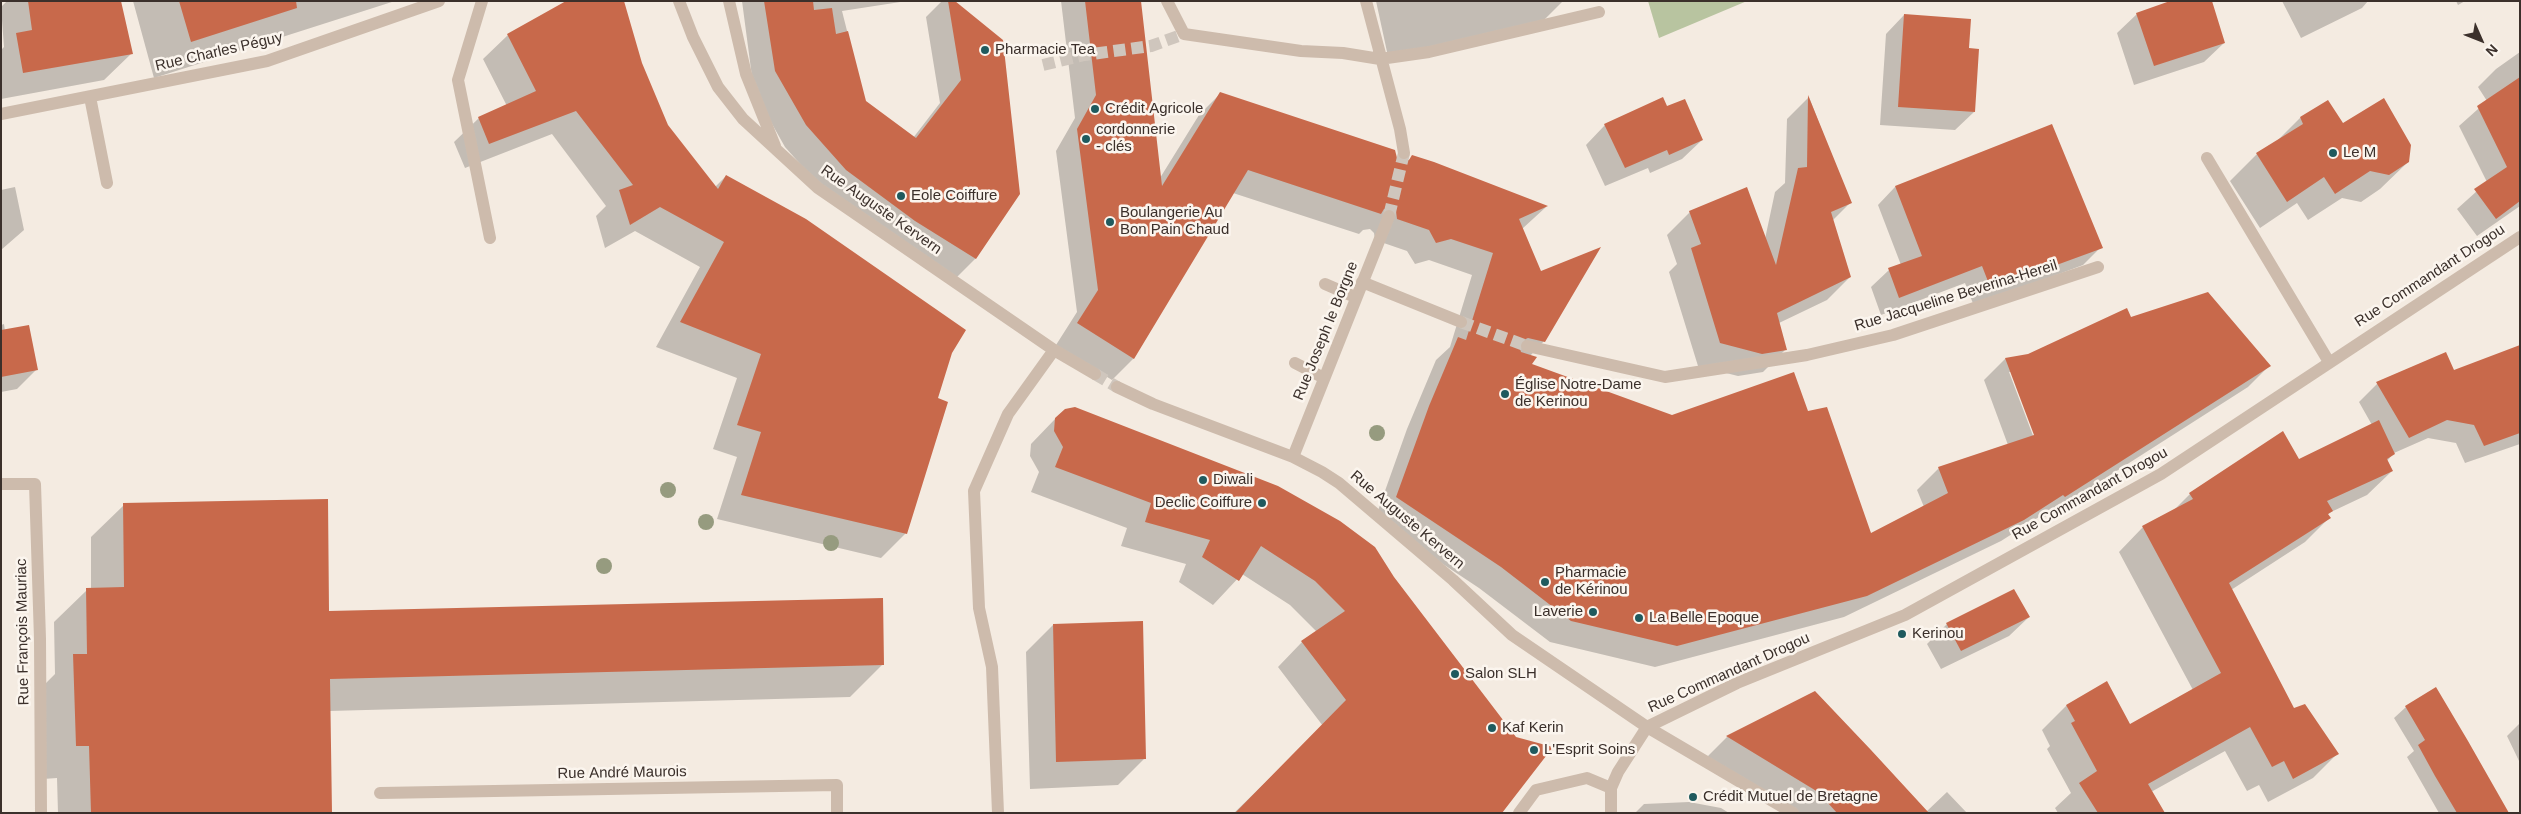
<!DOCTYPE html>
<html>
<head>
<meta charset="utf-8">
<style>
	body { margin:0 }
	#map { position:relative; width:2521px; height:814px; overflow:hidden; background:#f4ebe1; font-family:Arial,sans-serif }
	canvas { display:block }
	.frame { position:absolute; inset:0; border:2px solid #3b302b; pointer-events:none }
	.north { position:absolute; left:2456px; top:15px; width:50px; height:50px; -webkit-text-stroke:4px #fbf5ee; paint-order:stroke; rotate:134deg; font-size:14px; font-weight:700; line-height:20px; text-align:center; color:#3b302b }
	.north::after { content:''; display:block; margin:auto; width:18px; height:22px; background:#3b302b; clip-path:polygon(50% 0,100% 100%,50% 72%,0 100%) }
</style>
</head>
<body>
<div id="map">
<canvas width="2521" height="814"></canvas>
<div class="frame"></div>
<div class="north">N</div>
</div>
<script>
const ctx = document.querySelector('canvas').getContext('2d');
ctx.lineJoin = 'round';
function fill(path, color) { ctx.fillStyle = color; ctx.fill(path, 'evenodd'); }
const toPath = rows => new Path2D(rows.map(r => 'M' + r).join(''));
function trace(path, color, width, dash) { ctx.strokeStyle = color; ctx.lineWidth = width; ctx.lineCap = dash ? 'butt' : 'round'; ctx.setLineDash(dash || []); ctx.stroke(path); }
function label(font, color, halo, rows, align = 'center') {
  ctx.font = font + ' Arial,sans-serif'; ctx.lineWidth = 5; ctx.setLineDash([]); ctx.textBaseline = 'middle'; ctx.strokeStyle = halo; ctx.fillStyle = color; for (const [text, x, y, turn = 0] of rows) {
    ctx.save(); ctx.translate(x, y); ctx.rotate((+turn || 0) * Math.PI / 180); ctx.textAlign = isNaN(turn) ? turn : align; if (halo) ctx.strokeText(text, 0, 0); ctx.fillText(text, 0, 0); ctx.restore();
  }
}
const green = toPath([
	[1648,1,1747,1,1659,38]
]);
const shadow = toPath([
	[7,1,120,1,132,53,104,80,1,99,1,50,4,47,1,7],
	[133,1,395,1,154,78],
	[742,1,907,1,842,11,865,102,913,138,940,103,926,17,942,1,953,1,1019,194,975,259,954,280,825,192,785,147,754,92],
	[1061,1,1140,1,1160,178,1199,115,1221,93,1401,162,1408,161,1412,157,1546,207,1522,229,1544,341,1530,356,1531,365,1672,416,1807,412,1870,535,1924,507,1917,490,1939,468,2008,445,1984,380,2005,359,2028,355,2130,319,2269,366,2248,387,2043,518,2042,515,2001,541,1844,617,1655,667,1550,642,1479,588,1375,519,1407,429,1436,360,1450,347,1472,275,1429,260,1415,264,1407,251,1375,240,1374,233,1370,229,1363,230,1359,234,1233,193,1134,358,1112,380,1056,345,1077,312,1056,151,1075,118],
	[2009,372,2012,372,2037,440,2035,441],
	[1376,1,1563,1,1535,29,1389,61],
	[2282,1,2368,1,2362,8,2301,38],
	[2456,1,2465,1,2458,5],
	[2137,14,2224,43,2204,62,2134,85,2117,33],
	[1904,15,1974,112,1955,130,1880,125,1886,34],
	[508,35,641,63,667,125,715,187,726,176,950,352,936,399,906,533,881,558,717,519,737,457,713,449,737,378,656,347,700,267,635,231,605,248,596,216,606,206,552,134,465,168,454,142,479,118,507,106,483,59],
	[2520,52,2520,206,2477,236,2457,209,2487,182,2459,126,2487,101,2478,87,2496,69],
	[1809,97,1850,203,1832,221,1850,277,1827,300,1779,323,1785,350,1763,372,1738,376,1698,366,1669,272,1677,264,1667,235,1690,212,1765,239,1775,192,1785,183,1787,119],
	[1666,108,1702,140,1682,159,1650,173,1648,168,1605,186,1586,145,1605,125],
	[2300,118,2342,125,2408,162,2380,189,2361,202,2342,198,2308,220,2297,203,2260,228,2230,181,2257,154,2276,142],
	[15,187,24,230,1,250,1,190],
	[1895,187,2101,247,2083,265,1974,306,1965,283,1881,315,1871,287,1889,270,1901,265,1878,205],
	[4,324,5,331,37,369,17,389,1,392,1,325],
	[2520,346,2520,444,2465,463,2456,443,2428,438,2394,453,2387,461,2392,471,2367,495,2331,512,2327,515,2329,518,2305,542,2231,590,2294,710,2337,754,2313,778,2268,802,2259,785,2247,791,2225,751,2151,792,2157,813,2058,813,2055,808,2071,793,2047,749,2050,746,2042,730,2066,706,2106,683,2130,725,2193,690,2119,552,2143,527,2172,512,2190,494,2298,461,2372,425,2359,402,2377,384,2453,372],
	[1056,418,1339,522,1414,813,1234,813,1323,726,1278,667,1302,642,1317,632,1290,605,1242,574,1213,605,1179,582,1186,564,1121,546,1127,528,1031,492,1039,472,1030,456,1031,444],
	[124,505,328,612,883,664,850,697,329,711,331,813,58,813,57,778,43,779,41,688,55,674,54,622,87,590,91,589,91,537],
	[2029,617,2009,636,1941,669,1927,644,1947,624],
	[1053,625,1145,758,1118,785,1030,789,1026,652],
	[1814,692,1926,812,1947,792,1967,813,1787,813,1703,761,1727,737],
	[2406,707,2507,813,2439,813,2407,757,2414,751,2394,718],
	[2520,723,2520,763,2507,736],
	[1689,802,1721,808,1729,813,1635,813,1644,804]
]);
const building = toPath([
	[28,1,121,1,133,54,23,73,16,33,32,30],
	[179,1,296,1,297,8,191,42],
	[566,1,624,1,642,63,668,125,718,189,726,175,806,219,966,330,952,353,938,398,948,402,907,534,741,495,761,432,737,425,761,354,680,322,724,242,660,207,630,225,619,190,633,185,576,111,489,144,478,117,536,91,507,34],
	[764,1,813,1,814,10,832,8,836,34,848,31,866,101,916,138,961,80,948,1,955,1,1003,40,1020,194,976,259,915,221,846,170,806,125,775,71],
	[1085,1,1141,1,1162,186,1220,92,1395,150,1397,158,1402,161,1409,160,1412,155,1434,162,1548,206,1519,219,1541,271,1601,247,1545,342,1528,338,1521,341,1519,345,1521,352,1537,357,1532,364,1672,415,1794,372,1808,411,1827,407,1871,533,1948,493,1938,467,2034,435,2005,358,2028,354,2127,308,2131,317,2208,292,2271,366,2065,497,2063,495,2024,520,1867,596,1677,646,1571,621,1501,567,1396,497,1429,406,1458,337,1466,340,1493,253,1451,239,1436,243,1429,230,1397,219,1396,211,1392,208,1384,209,1381,214,1248,170,1134,359,1077,323,1098,290,1077,129,1096,95],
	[2170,1,2212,1,2225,43,2154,66,2136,13],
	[1904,14,1971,19,1969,48,1979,49,1975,112,1898,107],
	[2520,77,2520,201,2496,219,2474,189,2507,167,2477,106],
	[1808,95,1852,203,1831,212,1851,277,1777,313,1787,350,1762,354,1720,343,1691,248,1701,244,1689,211,1747,187,1776,265,1798,168,1807,167],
	[1663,97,1667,106,1685,99,1703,140,1669,155,1667,150,1625,168,1604,124],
	[2384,98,2411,145,2409,162,2389,175,2370,171,2335,194,2324,177,2287,202,2256,153,2303,124,2300,117,2328,100,2343,123],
	[2052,124,2103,248,1991,289,1982,266,1899,298,1888,268,1922,256,1895,186],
	[29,325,38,370,1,377,1,330],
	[2520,345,2520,433,2484,446,2474,425,2447,420,2409,438,2376,382,2446,352,2454,370],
	[1075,407,1278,486,1340,521,1375,547,1394,577,1516,737,1553,747,1502,813,1235,813,1346,700,1301,641,1345,611,1315,581,1261,546,1239,581,1202,557,1210,540,1145,522,1151,503,1055,467,1063,447,1054,431,1055,418,1065,409],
	[2379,420,2395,454,2387,459,2393,471,2327,501,2333,511,2328,514,2331,518,2229,583,2294,708,2305,704,2339,754,2293,779,2284,761,2272,767,2250,727,2148,784,2165,813,2098,813,2079,783,2097,771,2071,723,2075,721,2066,705,2107,681,2130,724,2221,673,2142,526,2193,499,2189,493,2283,431,2299,459],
	[328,499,329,611,883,598,884,665,330,679,332,813,91,813,89,746,76,746,73,654,87,654,86,588,124,587,123,503],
	[2014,589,2030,617,1961,651,1946,623],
	[1143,621,1146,759,1056,762,1053,624],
	[2436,687,2468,741,2509,813,2457,813,2435,776,2418,745,2425,740,2405,706],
	[1815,691,1871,750,1929,813,1837,813,1818,792,1726,736]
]);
const minorTunnel = toPath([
	[1043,65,1084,55,1151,46,1184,34],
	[1389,216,1404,153],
	[1461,322,1527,346],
	[1095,374,1117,387]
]);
const minor = toPath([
	[482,1,458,80,490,238],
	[679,1,693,37,718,87,743,119,818,188,1054,350,1095,374],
	[729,1,746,74,775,146],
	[1167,1,1184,34,1301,51,1343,53,1380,59,1429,52,1599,12],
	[1366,1,1400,129,1404,153],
	[90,97,107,183],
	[1,114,267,61,439,1],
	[2207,158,2329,362],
	[1362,282,1461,322],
	[1325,284,1355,297],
	[1527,346,1665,377,1807,355,1893,335,2098,267],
	[1295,363,1324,378],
	[1117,387,1153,404,1293,457,1322,472,1339,483,1453,580,1512,635,1647,727,1793,813],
	[1293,457,1389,216],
	[1,484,35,484,40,639,41,813],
	[380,793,837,785,837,813],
	[998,813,992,667,979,608,974,491,1008,414,1054,350],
	[1519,813,1536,790,1587,778,1611,788],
	[1611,813,1611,788,1618,772,1647,727,1737,683,1905,615,2161,474,2520,237]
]);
const trees = [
	[1377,433],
	[668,490],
	[706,522],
	[831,543],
	[604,566]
];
const markers = [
	[985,50,5,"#1f5a5e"],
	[1095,109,5,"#1f5a5e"],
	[1086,139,5,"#1f5a5e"],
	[2333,153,5,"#1f5a5e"],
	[901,196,5,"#1f5a5e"],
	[1110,222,5,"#1f5a5e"],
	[1505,394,5,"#1f5a5e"],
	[1203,480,5,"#1f5a5e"],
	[1262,503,5,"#1f5a5e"],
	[1545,582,5,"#1f5a5e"],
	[1593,612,5,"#1f5a5e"],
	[1639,618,5,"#1f5a5e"],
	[1902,634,5,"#1f5a5e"],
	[1455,674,5,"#1f5a5e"],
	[1492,728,5,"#1f5a5e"],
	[1534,750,5,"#1f5a5e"],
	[1693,797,5,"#1f5a5e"]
];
const poiNames = [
	["Pharmacie Tea",995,50],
	["Crédit Agricole",1105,109],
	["cordonnerie",1096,130],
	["- clés",1096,147],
	["Le M",2343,153],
	["Eole Coiffure",911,196],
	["Boulangerie Au",1120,213],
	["Bon Pain Chaud",1120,230],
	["Église Notre-Dame",1515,385],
	["de Kerinou",1515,402],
	["Diwali",1213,480],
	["Declic Coiffure",1252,503,"right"],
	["Pharmacie",1555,573],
	["de Kérinou",1555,590],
	["Laverie",1583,612,"right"],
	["La Belle Epoque",1649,618],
	["Kerinou",1912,634],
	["Salon SLH",1465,674],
	["Kaf Kerin",1502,728],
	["L'Esprit Soins",1544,750],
	["Crédit Mutuel de Bretagne",1703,797]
];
const streetNames = [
	["Rue Charles Péguy",219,52,-13],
	["Rue Auguste Kervern",881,210,35],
	["Rue Commandant Drogou",2430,276,-33],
	["Rue Jacqueline Beverina-Hereil",1956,296,-17],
	["Rue Joseph le Borgne",1326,331,-68],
	["Rue Commandant Drogou",2090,494,-29],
	["Rue Auguste Kervern",1407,520,40],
	["Rue François Mauriac",23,632,-91],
	["Rue Commandant Drogou",1729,673,-24],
	["Rue André Maurois",622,773,-1]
];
fill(green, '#b8c4a0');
fill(shadow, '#0003');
fill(building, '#c8694b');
trace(minorTunnel, '#cfc6bd', 12, [12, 6]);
trace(minor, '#cdbbac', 12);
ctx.fillStyle = '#969b7f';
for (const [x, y] of trees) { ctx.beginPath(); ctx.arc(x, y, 8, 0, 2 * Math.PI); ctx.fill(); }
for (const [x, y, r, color] of markers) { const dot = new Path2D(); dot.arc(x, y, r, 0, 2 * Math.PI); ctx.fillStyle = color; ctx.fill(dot); trace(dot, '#fbf5ee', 2); }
label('15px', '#3b302b', '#fbf5ee', poiNames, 'left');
label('15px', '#3b302b', '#fbf5ee', streetNames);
</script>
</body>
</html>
